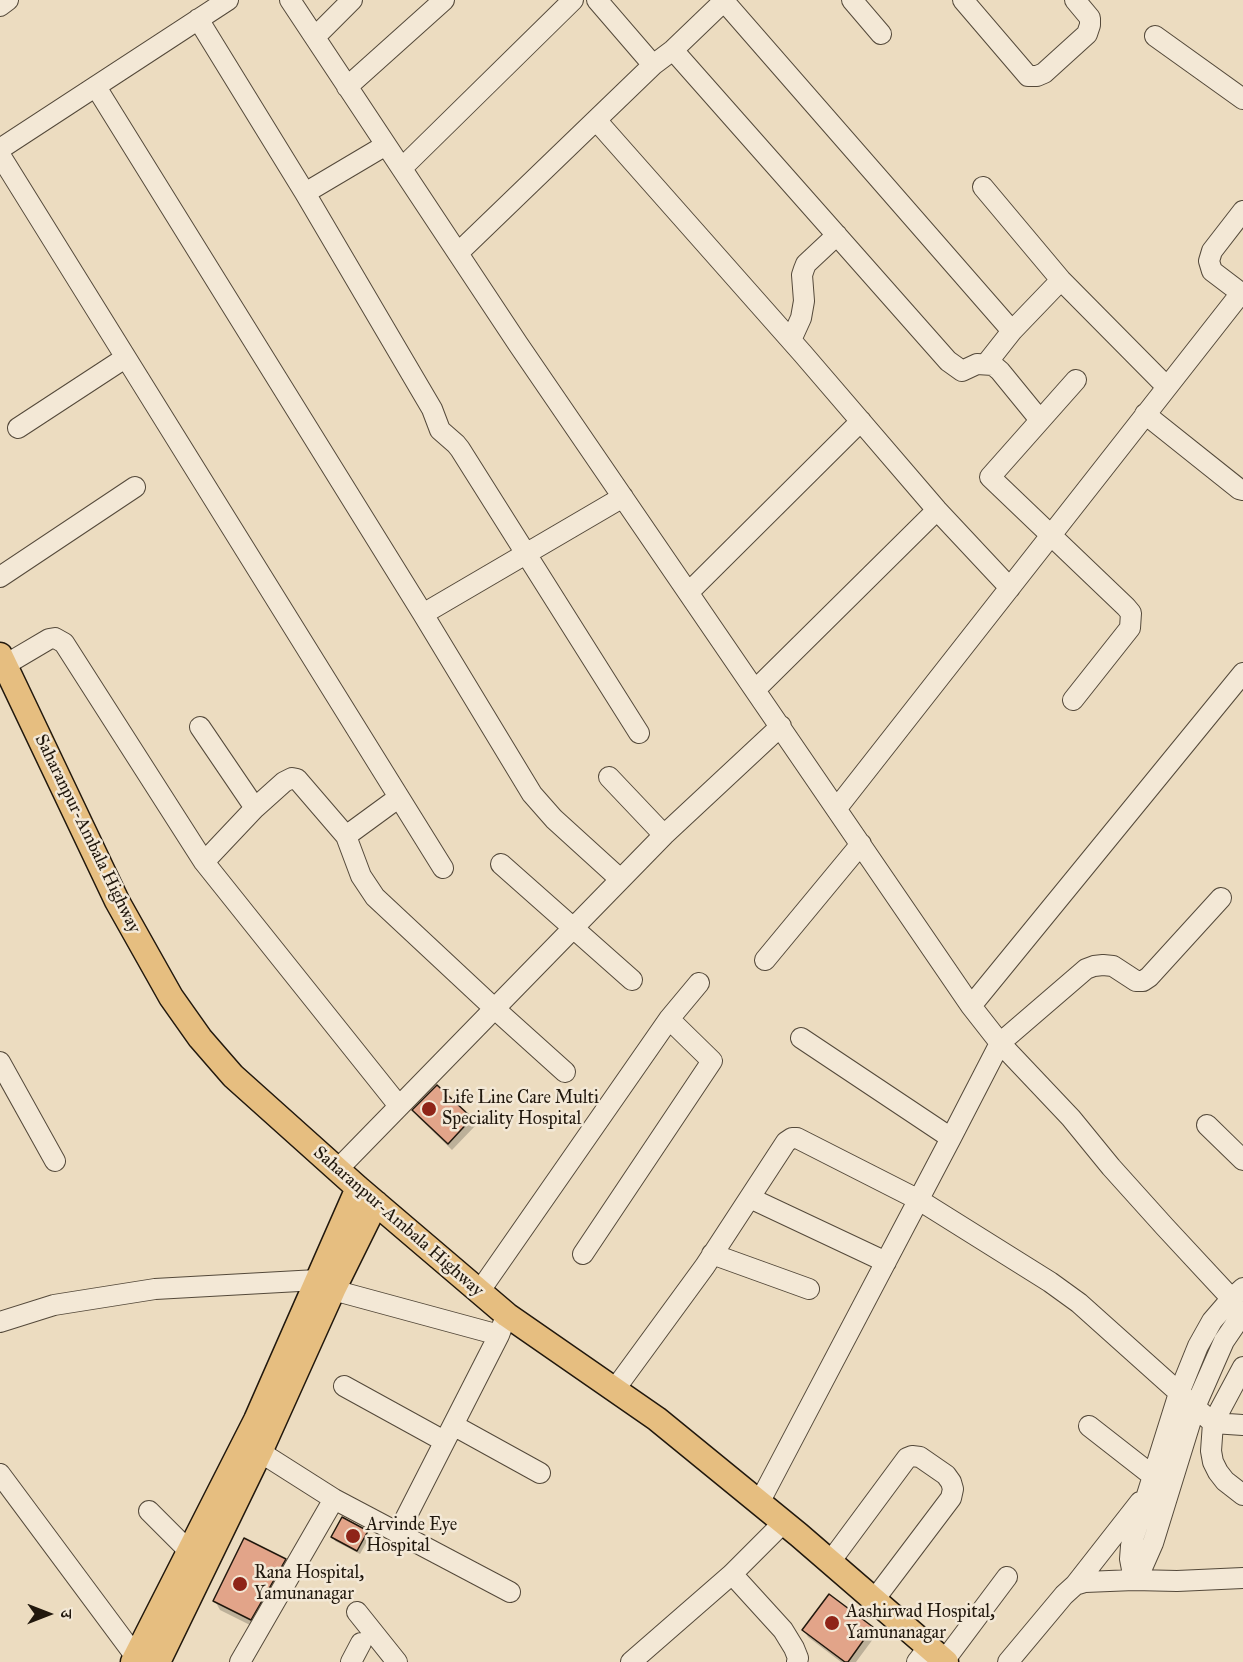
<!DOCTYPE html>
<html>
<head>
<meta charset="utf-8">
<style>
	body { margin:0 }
	#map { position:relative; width:1243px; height:1662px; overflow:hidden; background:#ecdcc0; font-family:"IM FELL Great Primer","Noto Serif Devanagari",serif }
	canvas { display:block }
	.north { position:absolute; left:18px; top:1584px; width:60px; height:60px; -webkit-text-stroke:4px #f3e8d6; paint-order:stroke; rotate:90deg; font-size:16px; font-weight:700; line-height:24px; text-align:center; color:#21180d }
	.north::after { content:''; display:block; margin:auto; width:21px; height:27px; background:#21180d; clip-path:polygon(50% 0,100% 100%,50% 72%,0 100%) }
</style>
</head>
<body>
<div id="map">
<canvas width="1243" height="1662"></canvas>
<div class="north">उ</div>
</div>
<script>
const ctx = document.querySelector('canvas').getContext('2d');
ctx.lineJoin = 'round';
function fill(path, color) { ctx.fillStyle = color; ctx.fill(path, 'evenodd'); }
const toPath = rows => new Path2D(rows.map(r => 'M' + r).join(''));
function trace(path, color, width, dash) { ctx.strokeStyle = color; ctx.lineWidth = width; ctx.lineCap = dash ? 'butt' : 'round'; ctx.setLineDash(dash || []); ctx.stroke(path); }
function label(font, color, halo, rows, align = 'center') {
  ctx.font = font + ' "IM FELL Great Primer",serif'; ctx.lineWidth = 5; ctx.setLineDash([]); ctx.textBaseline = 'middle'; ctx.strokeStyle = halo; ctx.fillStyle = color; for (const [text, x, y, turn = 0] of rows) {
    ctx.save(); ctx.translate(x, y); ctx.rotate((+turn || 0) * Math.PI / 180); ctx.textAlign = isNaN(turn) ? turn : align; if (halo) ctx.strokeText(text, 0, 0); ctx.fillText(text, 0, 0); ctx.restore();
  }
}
const shadow = toPath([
	[414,1110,471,1119,475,1126,452,1150,418,1117],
	[367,1532,370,1536,360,1554,335,1541,333,1537],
	[285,1560,290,1569,256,1628,220,1610,215,1601],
	[872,1628,876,1635,856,1662,841,1662,808,1637,804,1631]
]);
const building = toPath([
	[437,1085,472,1118,448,1144,412,1110,437,1085],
	[342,1517,368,1531,357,1551,331,1537,342,1517],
	[244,1538,286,1559,251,1620,213,1601,244,1538],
	[829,1594,873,1627,848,1662,845,1662,802,1630,829,1594]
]);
const minor = toPath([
	[290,0,518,344,971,1006,1000,1043,951,1138,759,1503],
	[597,0,653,65],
	[723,0,1012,331],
	[852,0,881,34],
	[963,0,1028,76,1037,76,1044,73,1087,34,1090,25,1090,18,1075,0],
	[0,6,8,0],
	[198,19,305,193,432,409,440,430,456,444,460,449,639,733],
	[1155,36,1243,99],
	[315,37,352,0],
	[673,50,948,361,962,371,977,364,993,365,1000,371,1040,420],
	[96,87,423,614,532,794,554,819,620,879],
	[347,87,444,0],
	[596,120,803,354,937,510,1010,588],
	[0,149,228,0],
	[0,155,443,868],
	[402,168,573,0],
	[983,187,1061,280,1167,387],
	[305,193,386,145],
	[458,253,653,65,673,50,725,0],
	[791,340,801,318,804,301,802,275,804,269,806,264,837,235],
	[986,364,1012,331,1061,280],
	[1145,414,1239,489,1243,490],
	[18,428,125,358],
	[0,577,135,487],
	[689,592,861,421],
	[423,614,623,497],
	[5,665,49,639,55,638,64,643,204,862,399,1106],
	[756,689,937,510],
	[1073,700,1130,628,1131,613,1126,607,990,477,1076,380],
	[200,727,255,808],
	[609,777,664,835],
	[837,808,1241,293,1212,271,1209,261,1212,251,1243,211],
	[346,836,398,798],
	[204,862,255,808,284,782,292,778,297,779,346,836,361,876,375,897,495,1009,565,1072],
	[501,864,632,980],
	[1221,898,1149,977,1143,981,1136,981,1113,966,1103,965,1094,966,1086,969,1000,1043,1071,1118,1111,1167,1165,1227,1243,1311],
	[765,960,861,844],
	[971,1006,1243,673],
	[801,1038,951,1138],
	[0,1062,55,1161],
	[1207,1125,1243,1160],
	[337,1170,664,835,781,726],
	[750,1198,886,1262],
	[583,1254,712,1061,669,1019],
	[712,1254,809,1289],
	[333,1290,499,1335,503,1324],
	[479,1292,669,1019,699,983],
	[0,1322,54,1305,155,1289,317,1280],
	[1243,1367,1213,1423,1211,1451,1213,1462,1218,1472,1225,1481,1243,1495],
	[344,1386,444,1441],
	[615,1389,705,1266,786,1142,792,1138,797,1138,919,1200,1050,1282,1079,1303,1213,1423,1243,1425],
	[453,1425,540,1473],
	[1089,1426,1153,1476],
	[260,1452,334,1499,510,1592],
	[0,1474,136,1657],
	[149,1511,189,1551],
	[398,1533,499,1335],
	[830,1562,907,1458,912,1456,920,1457,946,1475,951,1482,953,1489,951,1498,874,1600],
	[732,1574,783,1630,794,1648,798,1658,797,1662],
	[1134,1580,1130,1559,1131,1546,1179,1393,1198,1346,1212,1321,1231,1299,1243,1288],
	[1134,1580,1142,1568,1153,1543,1195,1407,1224,1341,1237,1322,1243,1317],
	[1075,1585,1140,1502],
	[357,1612,397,1662],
	[944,1661,1007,1577],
	[240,1662,334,1499],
	[351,1662,361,1643],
	[631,1662,732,1574,783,1523],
	[917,1662,928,1648],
	[1008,1662,1064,1595,1075,1585,1085,1582,1134,1580,1177,1581,1243,1578]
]);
const major = toPath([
	[0,655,117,901,171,997,200,1038,233,1076,358,1188,507,1315,657,1419,799,1535,946,1662],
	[133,1662,256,1420,358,1188],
	[158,1662,260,1452,333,1290,376,1203]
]);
const markers = [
	[429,1109,8,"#8f2418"],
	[353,1536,8,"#8f2418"],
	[240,1584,8,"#8f2418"],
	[832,1623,8,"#8f2418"]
];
const streetNames = [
	["Saharanpur-Ambala Highway",87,834,64],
	["Saharanpur-Ambala Highway",398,1222,41]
];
const poiNames = [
	["Life Line Care Multi",442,1099],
	["Speciality Hospital",442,1120],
	["Arvinde Eye",366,1526],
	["Hospital",366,1547],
	["Rana Hospital,",254,1574],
	["Yamunanagar",254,1595],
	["Aashirwad Hospital,",846,1613],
	["Yamunanagar",846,1634]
];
fill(shadow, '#0003');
fill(building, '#e2a489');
trace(building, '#21180d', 1.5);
trace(minor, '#54493a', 22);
trace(major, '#21180d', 27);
trace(minor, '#f3e8d6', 20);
trace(major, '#e6be80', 24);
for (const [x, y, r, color] of markers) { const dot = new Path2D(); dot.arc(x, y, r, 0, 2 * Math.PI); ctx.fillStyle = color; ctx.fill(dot); trace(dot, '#f3e8d6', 2); }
label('18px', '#21180d', '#f3e8d6', streetNames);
label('18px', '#21180d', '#f3e8d6', poiNames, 'left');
</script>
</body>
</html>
